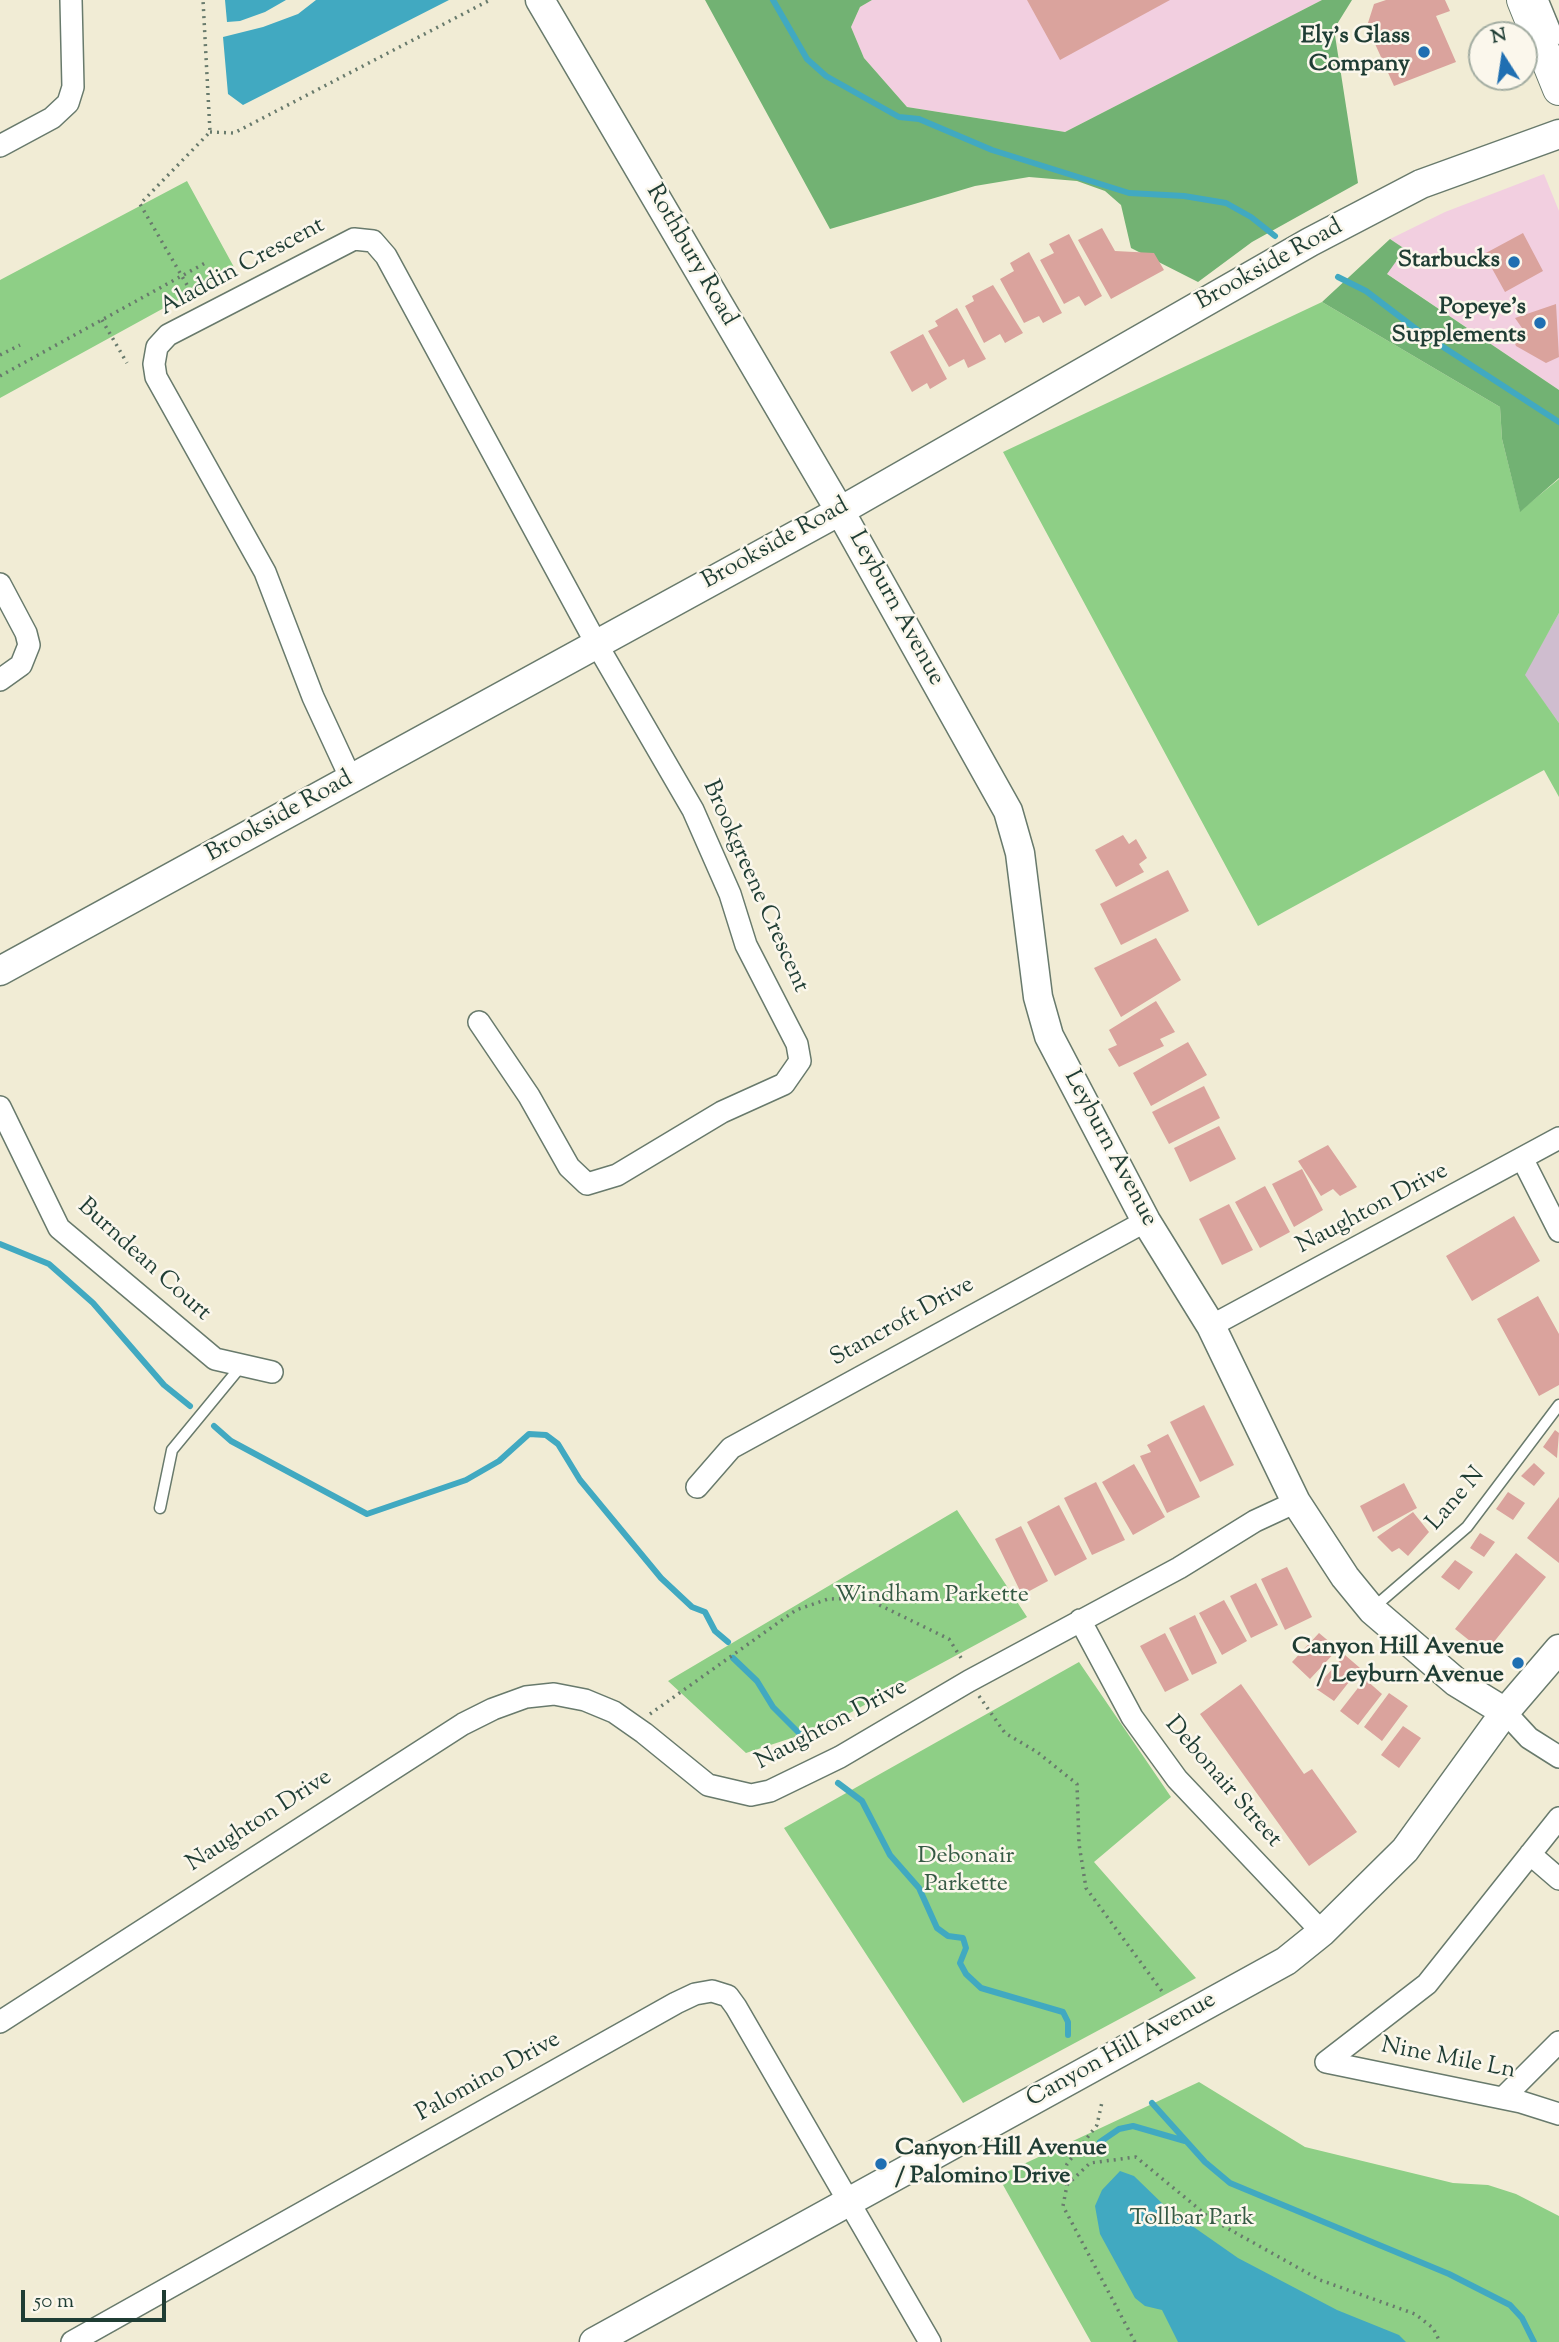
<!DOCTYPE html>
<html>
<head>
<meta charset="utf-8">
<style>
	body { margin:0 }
	#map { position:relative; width:1559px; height:2342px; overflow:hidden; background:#f1ecd5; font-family:"Sorts Mill Goudy",serif }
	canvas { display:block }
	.north { position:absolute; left:1468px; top:21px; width:70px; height:70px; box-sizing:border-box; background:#fbf7ec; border:2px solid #a3ada2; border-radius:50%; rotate:348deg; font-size:19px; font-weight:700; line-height:28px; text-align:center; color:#1f3d34 }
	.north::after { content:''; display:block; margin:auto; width:24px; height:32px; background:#1f6fb2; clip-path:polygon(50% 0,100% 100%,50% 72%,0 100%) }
	.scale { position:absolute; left:21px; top:2290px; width:145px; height:32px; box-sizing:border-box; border:4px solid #1f3d34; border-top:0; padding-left:9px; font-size:21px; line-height:24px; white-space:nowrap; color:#1f3d34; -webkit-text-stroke:5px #fbf7ec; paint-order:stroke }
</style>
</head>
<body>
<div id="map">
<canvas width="1559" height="2342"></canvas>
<div class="north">N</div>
<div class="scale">50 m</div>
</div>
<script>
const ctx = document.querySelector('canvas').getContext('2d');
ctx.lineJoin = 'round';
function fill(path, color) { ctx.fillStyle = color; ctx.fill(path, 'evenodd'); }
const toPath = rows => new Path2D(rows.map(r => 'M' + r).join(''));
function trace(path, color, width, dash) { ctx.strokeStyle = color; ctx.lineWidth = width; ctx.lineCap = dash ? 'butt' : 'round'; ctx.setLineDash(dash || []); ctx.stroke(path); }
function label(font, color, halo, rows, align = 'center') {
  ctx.font = font + ' "Sorts Mill Goudy",serif'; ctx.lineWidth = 5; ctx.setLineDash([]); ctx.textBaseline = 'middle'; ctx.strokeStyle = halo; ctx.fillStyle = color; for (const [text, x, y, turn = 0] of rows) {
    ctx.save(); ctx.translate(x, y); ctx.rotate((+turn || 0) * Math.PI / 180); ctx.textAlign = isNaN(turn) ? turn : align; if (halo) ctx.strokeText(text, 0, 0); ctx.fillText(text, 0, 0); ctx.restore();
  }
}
const built = toPath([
	[872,0,1322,0,1065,132,907,107,864,58,851,27,860,7],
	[1544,174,1559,211,1559,390,1386,273,1405,249,1390,239,1445,212]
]);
const industrial = toPath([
	[1559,613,1559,723,1524,675]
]);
const green = toPath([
	[187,181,235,269,0,398,0,280],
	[1322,302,1500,407,1502,439,1520,511,1559,479,1559,613,1525,675,1559,723,1559,797,1544,770,1258,926,1003,452],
	[957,1510,1027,1617,822,1728,746,1753,668,1681],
	[1079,1662,1171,1797,1094,1862,1196,1978,963,2103,784,1828],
	[1199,2082,1305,2147,1453,2183,1488,2185,1516,2194,1559,2216,1559,2342,1091,2342,998,2176]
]);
const forest = toPath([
	[705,0,872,0,860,7,851,27,864,58,907,107,1065,132,1322,0,1352,0,1334,29,1358,183,1252,242,1198,282,1131,248,1121,205,1105,191,1077,181,1029,177,975,186,830,229],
	[1390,239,1405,249,1387,274,1559,390,1559,478,1520,512,1502,439,1500,407,1322,302]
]);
const water = toPath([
	[225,0,286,0,265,12,240,21,227,22],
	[316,0,449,0,243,105,228,94,223,37,263,27,298,14],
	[1120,2171,1134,2176,1168,2209,1238,2258,1337,2310,1399,2335,1406,2342,1178,2342,1162,2310,1145,2306,1135,2298,1100,2234,1095,2206,1102,2190]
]);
const stream = toPath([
	[773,0,807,59,826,76,899,117,919,119,992,150,1129,193,1184,196,1226,203,1251,217,1275,236],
	[1338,277,1366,291,1420,332,1559,422],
	[0,1244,49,1264,93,1303,164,1385,190,1406],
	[214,1426,231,1441,367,1514,466,1480,499,1461,529,1434,546,1435,558,1444,580,1480,661,1578,692,1607,705,1612,715,1631,728,1642],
	[733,1658,757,1681,773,1707,808,1742],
	[838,1783,862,1801,890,1855,919,1888,937,1928,948,1936,963,1938,966,1948,960,1963,966,1974,981,1988,1063,2012,1068,2022,1068,2035],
	[1152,2103,1205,2162,1230,2183,1449,2274,1510,2305,1522,2318,1534,2342],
	[1100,2142,1119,2129,1133,2126,1185,2141]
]);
const building = toPath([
	[1027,0,1170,0,1060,60],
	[1386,0,1445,0,1450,11,1436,16,1456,62,1394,86,1367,26,1374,4],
	[1102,228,1115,251,1154,253,1164,270,1111,299,1078,240],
	[1523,233,1543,271,1505,292,1484,254],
	[1069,234,1102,296,1085,306,1079,296,1064,304,1040,260,1054,253,1049,244],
	[1029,252,1062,313,1043,323,1039,316,1024,323,1000,279,1014,271,1010,263],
	[993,285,1023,333,1005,343,1000,334,984,343,965,306,974,301,972,296],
	[1556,304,1559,357,1546,363,1516,346,1510,331,1522,328,1515,318],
	[957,308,986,359,968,368,964,359,949,367,928,331,938,326,935,321],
	[923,334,947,379,930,389,927,383,912,392,890,352],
	[1123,835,1129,844,1136,839,1147,858,1139,864,1144,872,1116,887,1095,850],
	[1168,870,1189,911,1121,945,1100,904],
	[1156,938,1181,980,1121,1017,1094,968],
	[1156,1001,1175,1032,1160,1039,1164,1046,1119,1067,1108,1049,1117,1045,1109,1030],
	[1188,1042,1207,1075,1151,1106,1133,1073],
	[1204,1086,1220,1118,1169,1144,1152,1112],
	[1219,1126,1236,1159,1190,1182,1174,1148],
	[1328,1145,1357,1187,1340,1196,1333,1189,1321,1196,1298,1161],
	[1302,1169,1323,1210,1294,1227,1272,1184],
	[1265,1186,1290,1232,1260,1248,1235,1202],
	[1229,1204,1253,1250,1222,1265,1199,1219],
	[1514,1216,1540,1261,1472,1301,1446,1256],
	[1538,1296,1559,1334,1559,1385,1539,1396,1497,1319],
	[1204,1405,1234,1465,1200,1482,1170,1422],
	[1555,1430,1559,1433,1557,1458,1543,1447],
	[1168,1434,1200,1497,1167,1513,1140,1456,1151,1452,1147,1445],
	[1534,1463,1545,1473,1534,1486,1521,1476],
	[1134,1464,1165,1517,1133,1535,1102,1482],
	[1096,1482,1125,1540,1092,1555,1064,1498],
	[1404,1483,1417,1508,1373,1532,1360,1506],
	[1508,1492,1525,1503,1513,1520,1496,1509],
	[1559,1497,1559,1563,1527,1538],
	[1059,1505,1087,1559,1055,1576,1027,1522],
	[1413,1512,1429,1532,1408,1556,1399,1548,1392,1552,1377,1537],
	[1021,1526,1048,1581,1022,1595,995,1539],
	[1480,1533,1495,1542,1484,1557,1470,1548],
	[1516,1553,1546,1577,1485,1653,1455,1629],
	[1455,1560,1473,1572,1459,1590,1441,1577],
	[1287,1567,1312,1617,1285,1630,1261,1579],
	[1256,1583,1278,1625,1251,1638,1230,1596],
	[1224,1600,1247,1641,1222,1655,1199,1613],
	[1195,1615,1217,1663,1192,1675,1169,1628],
	[1165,1633,1189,1680,1165,1692,1140,1646],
	[1319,1633,1338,1649,1310,1679,1292,1662],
	[1345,1655,1360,1668,1334,1701,1315,1688],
	[1365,1679,1382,1694,1358,1725,1340,1711],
	[1241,1684,1304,1774,1312,1769,1357,1832,1309,1866,1200,1714],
	[1389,1693,1408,1706,1382,1741,1364,1727],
	[1403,1726,1421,1738,1399,1768,1381,1755]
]);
const path = toPath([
	[210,132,234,133,490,0],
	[194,297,140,204,210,132,203,0],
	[102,320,127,363],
	[0,355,20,345],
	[0,376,207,262],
	[979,1696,1005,1733,1037,1752,1077,1784,1079,1844,1086,1888,1164,1994],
	[650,1714,796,1610,828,1599,865,1598,949,1639,963,1661],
	[1067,2185,1063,2176,1067,2164,1097,2125,1102,2102],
	[1135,2342,1063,2206,1067,2185,1090,2163,1136,2157,1211,2219,1320,2280,1415,2314,1433,2328,1440,2342]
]);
const lane = toPath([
	[1543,0,1559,39],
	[160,1508,172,1450,242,1365],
	[1373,1608,1467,1527,1559,1405]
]);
const street = toPath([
	[0,146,52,118,68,103,73,87,71,0],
	[0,584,26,633,29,645,21,665,0,680],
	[351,779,313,697,265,572,156,377,154,364,157,347,168,335,354,239,373,241,386,256,596,643,693,810,730,894,746,945,797,1044,800,1061,784,1084,722,1112,617,1175,587,1184,569,1167,529,1096,479,1022],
	[0,1107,59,1228,215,1359,272,1372],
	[1523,1160,1559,1231],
	[1211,1326,1559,1138],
	[697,1487,731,1448,1146,1221],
	[1080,1620,1132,1717,1177,1779,1322,1932],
	[1505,1712,1529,1738,1559,1757],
	[1530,1854,1559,1879],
	[0,2022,463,1724,493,1709,526,1697,554,1694,585,1700,614,1712,644,1733,708,1785,751,1795,770,1791,840,1757,969,1681,1179,1568,1255,1521,1296,1502],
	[1326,2062,1427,1984,1559,1818],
	[1326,2062,1521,2102,1559,2114],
	[1503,2098,1559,2042],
	[72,2342,676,2003,695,1994,712,1991,728,1996,736,2007,930,2342]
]);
const secondary = toPath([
	[540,0,840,511,1008,811,1020,853,1038,997,1049,1036,1146,1221,1211,1326,1296,1502,1345,1577,1372,1610,1456,1682,1505,1712],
	[0,971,840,511,1310,242,1421,184,1559,134],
	[594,2342,1286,1961,1322,1932,1405,1850,1505,1712,1559,1649]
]);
const primary = toPath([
	[1523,0,1559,89]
]);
const markers = [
	[1424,52,7,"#1f6fb2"],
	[1514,262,7,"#1f6fb2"],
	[1540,323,7,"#1f6fb2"],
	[1518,1663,7,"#1f6fb2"],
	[881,2164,7,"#1f6fb2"]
];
const poiNames = [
	["Ely's Glass",1410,38],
	["Company",1410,66],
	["Starbucks",1500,262],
	["Popeye's",1526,309],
	["Supplements",1526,337],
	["Canyon Hill Avenue",1504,1649],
	["/ Leyburn Avenue",1504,1677],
	["Canyon Hill Avenue",895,2150,"left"],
	["/ Palomino Drive",895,2178,"left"]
];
const streetNames = [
	["Rothbury Road",690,256,60],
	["Brookside Road",1270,266,-29],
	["Aladdin Crescent",243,268,-28],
	["Brookside Road",776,545,-29],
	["Leyburn Avenue",895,609,61],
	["Brookside Road",280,818,-29],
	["Brookgreene Crescent",754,887,66],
	["Leyburn Avenue",1109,1149,62],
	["Naughton Drive",1373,1210,-28],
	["Burndean Court",143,1261,42],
	["Stancroft Drive",903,1323,-29],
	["Lane N",1457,1500,-49],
	["Naughton Drive",832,1726,-28],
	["Debonair Street",1222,1783,49],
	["Naughton Drive",260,1822,-33],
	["Canyon Hill Avenue",1122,2051,-29],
	["Nine Mile Ln",1448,2060,11],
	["Palomino Drive",489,2078,-29]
];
const parkNames = [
	["Windham Parkette",932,1597],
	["Debonair",966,1858],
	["Parkette",966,1886],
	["Tollbar Park",1192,2220]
];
fill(built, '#f2cfe0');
fill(industrial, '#cfbdcf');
fill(green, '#8ecf86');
fill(forest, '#72b273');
fill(water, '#41a9c1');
trace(stream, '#41a9c1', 6);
fill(building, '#daa39d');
trace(lane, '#687a6c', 13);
trace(street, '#687a6c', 24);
trace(secondary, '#687a6c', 31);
trace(primary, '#687a6c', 34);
trace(path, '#687a6c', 3.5, [2, 5]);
trace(lane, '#fff', 10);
trace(street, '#fff', 21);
trace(secondary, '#fff', 28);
trace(primary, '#fff', 32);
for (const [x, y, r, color] of markers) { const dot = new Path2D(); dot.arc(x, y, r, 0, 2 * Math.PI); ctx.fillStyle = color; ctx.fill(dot); trace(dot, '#fbf7ec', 2.5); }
label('bold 24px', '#1f3d34', '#fbf7ec', poiNames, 'right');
label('24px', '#1f3d34', '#fbf7ec', streetNames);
label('24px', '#355a44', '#fbf7ec', parkNames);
</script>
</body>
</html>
